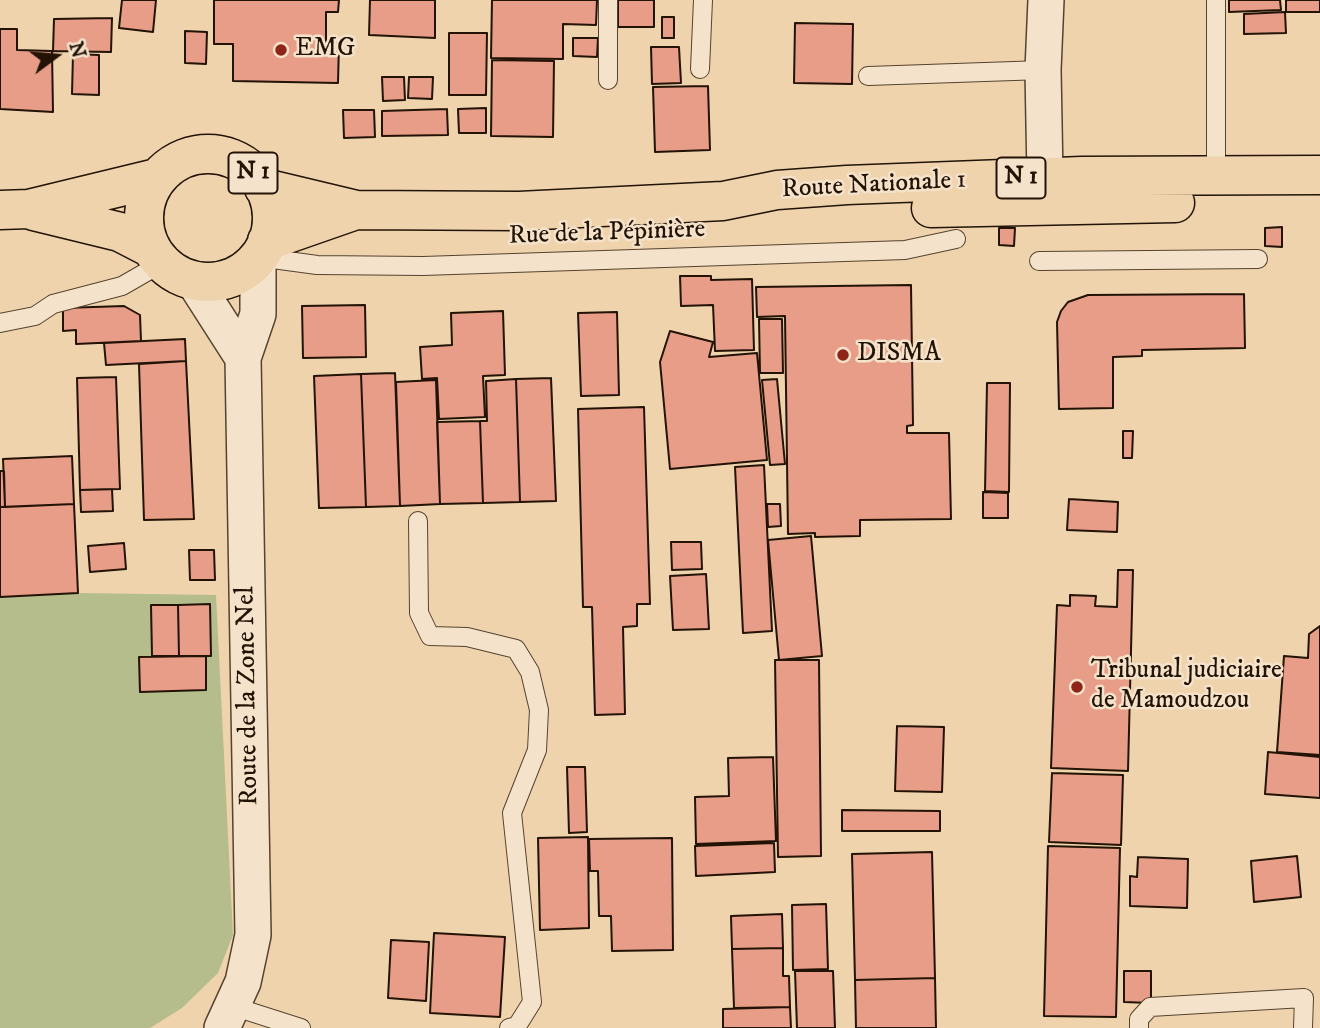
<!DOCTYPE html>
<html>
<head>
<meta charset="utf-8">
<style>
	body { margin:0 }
	#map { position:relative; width:1320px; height:1028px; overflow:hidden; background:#efd3ad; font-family:"IM FELL DW Pica",serif }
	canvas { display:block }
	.north { position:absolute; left:21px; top:21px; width:70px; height:70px; -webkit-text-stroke:5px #f5e2ca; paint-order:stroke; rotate:74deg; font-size:19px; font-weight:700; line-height:28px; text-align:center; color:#221305 }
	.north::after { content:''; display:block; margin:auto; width:24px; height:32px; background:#221305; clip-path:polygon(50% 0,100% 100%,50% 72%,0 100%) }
</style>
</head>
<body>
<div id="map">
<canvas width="1320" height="1028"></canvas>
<div class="north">N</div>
</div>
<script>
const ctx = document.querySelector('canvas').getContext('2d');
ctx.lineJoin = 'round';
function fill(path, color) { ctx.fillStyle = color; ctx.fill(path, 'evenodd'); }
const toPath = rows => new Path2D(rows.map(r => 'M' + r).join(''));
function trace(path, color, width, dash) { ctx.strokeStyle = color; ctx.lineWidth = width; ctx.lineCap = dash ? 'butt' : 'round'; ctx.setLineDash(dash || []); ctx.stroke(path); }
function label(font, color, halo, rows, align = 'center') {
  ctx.font = font + ' "IM FELL DW Pica",serif'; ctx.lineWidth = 5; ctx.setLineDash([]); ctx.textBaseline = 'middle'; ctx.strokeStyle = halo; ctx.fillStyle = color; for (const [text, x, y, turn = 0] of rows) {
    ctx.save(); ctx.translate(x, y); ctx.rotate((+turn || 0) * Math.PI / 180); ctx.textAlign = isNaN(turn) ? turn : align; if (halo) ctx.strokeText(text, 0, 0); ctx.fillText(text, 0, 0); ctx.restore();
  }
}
const green = toPath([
	[78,593,216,595,233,935,218,973,182,1008,150,1028,0,1028,0,597]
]);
const building = toPath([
	[122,0,156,0,153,32,119,28,122,0],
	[214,0,339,0,338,12,326,12,326,43,339,43,338,83,233,81,233,44,214,44,214,0],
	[370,0,435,0,435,38,369,35,370,0],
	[492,0,597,0,596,25,563,24,563,59,491,58,492,0],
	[618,0,654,0,654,27,618,27,618,0],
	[1229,0,1280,0,1281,10,1229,12,1229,0],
	[1286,0,1320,0,1320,12,1286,12,1286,0],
	[1285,12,1286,33,1244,34,1244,14,1285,12],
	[662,17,674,17,674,38,662,38,662,17],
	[112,18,111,52,53,51,54,19,112,18],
	[795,23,853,24,852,84,794,83,795,23],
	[0,29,17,29,17,50,52,51,53,112,0,109,0,29],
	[185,31,207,32,206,64,185,63,185,31],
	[449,33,487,33,486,95,449,95,449,33],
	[573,38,598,38,597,57,573,56,573,38],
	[651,47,679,47,681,83,652,84,651,47],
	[73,54,99,55,99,95,72,94,73,54],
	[492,60,554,61,553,137,491,136,492,60],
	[382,77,404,77,405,100,383,101,382,77],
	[409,77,433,77,432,99,408,98,409,77],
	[708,86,710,150,655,152,653,87,708,86],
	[486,108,486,133,459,133,458,109,486,108],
	[447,109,448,135,382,136,382,111,447,109],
	[343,110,374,110,375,137,344,138,343,110],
	[1282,227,1282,247,1265,246,1265,228,1282,227],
	[999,228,1015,228,1014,246,999,245,999,228],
	[680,276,711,276,711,280,752,279,754,350,715,351,713,305,681,306,680,276],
	[911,285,913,425,907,426,907,433,949,433,951,519,860,520,860,536,815,537,815,533,788,534,785,316,757,317,756,287,911,285],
	[1244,294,1245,348,1142,350,1142,356,1113,357,1113,408,1059,409,1057,322,1061,311,1068,302,1088,295,1244,294],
	[365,305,366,357,303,358,302,306,365,305],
	[124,306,140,315,141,341,76,344,76,330,63,331,63,308,124,306],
	[503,311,505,375,483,376,485,417,439,419,437,378,422,379,420,347,452,345,451,313,503,311],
	[617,312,619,395,581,396,578,313,617,312],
	[759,319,782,319,783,373,760,373,759,319],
	[670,331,713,342,709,357,757,353,767,460,670,469,660,362,670,331],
	[185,339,186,361,106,365,104,343,185,339],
	[186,361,194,519,144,520,139,364,186,361],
	[395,373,400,506,366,507,361,374,395,373],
	[361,374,366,507,319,508,314,376,361,374],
	[116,377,120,489,80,490,77,378,116,377],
	[551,378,556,501,520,502,516,379,551,378],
	[516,379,520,502,483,503,480,421,487,421,486,381,516,379],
	[777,379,785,464,770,465,762,380,777,379],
	[436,380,440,504,400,506,396,382,436,380],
	[987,383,1010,383,1009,492,985,491,987,383],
	[644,407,650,604,637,604,637,626,623,627,625,714,595,715,592,607,583,607,578,409,644,407],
	[480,421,483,503,440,504,437,422,480,421],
	[1123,431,1133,431,1132,458,1123,458,1123,431],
	[72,456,74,504,5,507,3,459,72,456],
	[764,465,772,631,743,633,735,467,764,465],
	[0,471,4,471,5,507,0,507,0,471],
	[112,489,113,511,81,512,80,490,112,489],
	[983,492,1008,493,1008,518,983,518,983,492],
	[1069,499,1118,502,1117,532,1067,530,1069,499],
	[74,504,78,593,0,597,0,507,74,504],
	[767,504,780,504,781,526,768,527,767,504],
	[811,536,822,656,779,660,768,540,811,536],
	[671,542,701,542,702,569,672,570,671,542],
	[124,543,126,569,90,572,88,546,124,543],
	[189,550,214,550,215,580,190,580,189,550],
	[1118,570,1133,570,1128,771,1051,768,1057,605,1070,606,1070,595,1096,596,1095,606,1117,607,1118,570],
	[706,574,709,629,673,630,670,576,706,574],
	[210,604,211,656,179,656,178,605,210,604],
	[151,605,178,605,179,656,152,656,151,605],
	[1320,626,1320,755,1277,752,1284,656,1308,658,1309,634,1320,626],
	[206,656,206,690,140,692,139,657,206,656],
	[775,660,819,660,821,856,778,857,775,660],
	[897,726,944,727,942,792,895,791,897,726],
	[1268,752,1320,757,1320,798,1265,794,1268,752],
	[773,757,776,841,696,844,695,797,729,796,728,758,773,757],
	[567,767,585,767,587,832,569,833,567,767],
	[1052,773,1123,775,1121,845,1049,842,1052,773],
	[842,810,940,811,940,831,842,831,842,810],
	[588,837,589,928,540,930,538,838,588,837],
	[672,838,673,950,612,951,611,916,599,916,598,871,590,871,589,839,672,838],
	[774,843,775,872,696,876,695,846,774,843],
	[1048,846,1120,848,1116,1017,1044,1016,1048,846],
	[932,852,935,978,855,980,852,854,932,852],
	[1297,856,1301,897,1254,902,1251,861,1297,856],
	[1138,857,1188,859,1187,908,1130,906,1130,876,1137,877,1138,857],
	[826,904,828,969,793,970,792,905,826,904],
	[782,914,783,948,732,949,731,916,782,914],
	[434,933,505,937,500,1017,430,1013,434,933],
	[391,940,429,942,426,1001,388,998,391,940],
	[783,948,783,976,789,976,790,1007,734,1008,732,949,783,948],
	[795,971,833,971,835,1028,797,1028,795,971],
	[1124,971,1151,971,1151,1003,1124,1002,1124,971],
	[935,978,936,1028,856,1028,855,980,935,978],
	[790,1007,791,1028,723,1028,723,1009,790,1007]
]);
const lane = toPath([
	[608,0,608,80],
	[1216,0,1216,177],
	[700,69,703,0],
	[868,76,1043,70],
	[258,257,317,265,423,266,905,250,956,239],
	[1039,261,1258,259],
	[0,323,35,316,53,304,122,286,162,263],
	[418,521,419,613,430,636,467,637,516,649,530,672,539,710,537,750,512,813,532,1002,517,1026,509,1028],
	[232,1006,301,1028],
	[1139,1028,1139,1019,1150,1007,1304,998,1303,1028]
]);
const street = toPath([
	[1043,193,1045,177,1043,70,1046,0],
	[193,280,243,358],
	[222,1028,243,982,253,935,243,358,258,314,258,257]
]);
const primary = toPath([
	'144 218a64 64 0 1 1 128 0a64 64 0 1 1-128 0Z',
	[264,188,356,210,519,211,723,201,777,190,847,185,1082,176,1320,175],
	[931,208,1175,203],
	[0,210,29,209,157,178],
	[34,211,120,232,151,248],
	[267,241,356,210]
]);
const markers = [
	[281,50,7,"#8f2418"],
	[843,355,7,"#8f2418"],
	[1077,687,7,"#8f2418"]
];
const shields = [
	[253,173,49],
	[1021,178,49]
];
const shieldNames = [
	["N 1",253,173],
	["N 1",1021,178]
];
const poiNames = [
	["EMG",295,50],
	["DISMA",857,355],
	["Tribunal judiciaire",1091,672],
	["de Mamoudzou",1091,702]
];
const streetNames = [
	["Route Nationale 1",874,186,-3],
	["Rue de la Pépinière",607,234,-2],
	["Route de la Zone Nel",249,696,-91]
];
fill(green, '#b5bd8d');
fill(building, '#e79d88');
trace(building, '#221305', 2);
trace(lane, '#55432f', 20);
trace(street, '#55432f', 38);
trace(primary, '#221305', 41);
trace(lane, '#f5e2ca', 18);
trace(street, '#f5e2ca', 35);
trace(primary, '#efd3ad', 38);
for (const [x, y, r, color] of markers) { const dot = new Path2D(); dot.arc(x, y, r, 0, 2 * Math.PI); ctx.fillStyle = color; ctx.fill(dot); trace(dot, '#f5e2ca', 2.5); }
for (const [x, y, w] of shields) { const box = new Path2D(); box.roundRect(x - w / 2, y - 20.5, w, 41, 5); ctx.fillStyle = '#f5e2ca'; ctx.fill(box); trace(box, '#221305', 2); }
label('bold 24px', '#221305', null, shieldNames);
label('26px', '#221305', '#f5e2ca', poiNames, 'left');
label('26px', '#221305', '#f5e2ca', streetNames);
</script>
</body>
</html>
